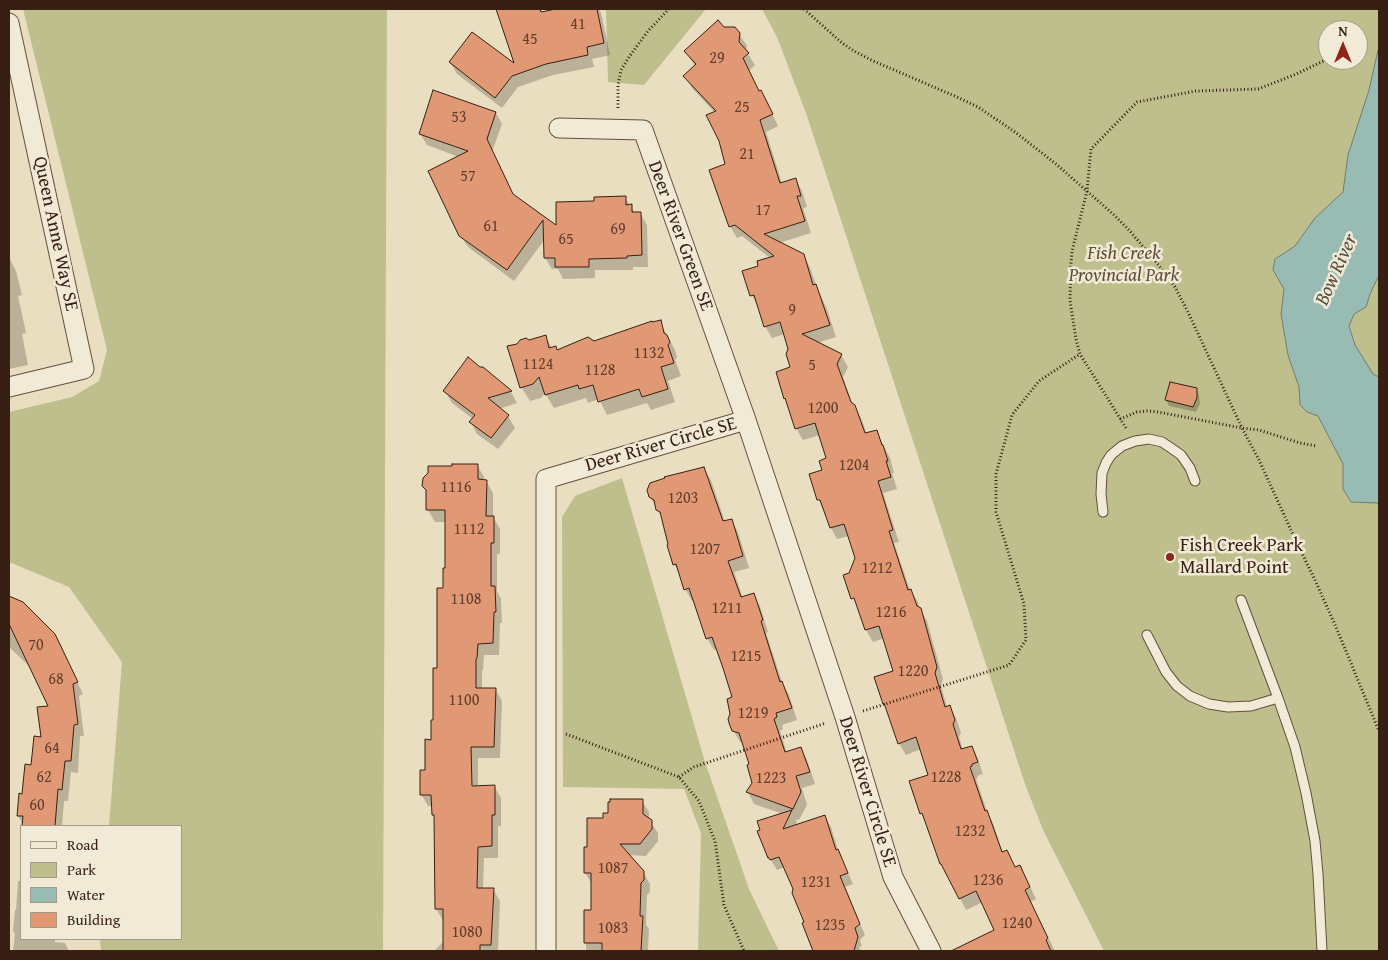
<!DOCTYPE html>
<html>
<head>
<meta charset="utf-8">
<style>
	body { margin:0 }
	#map { position:relative; width:1388px; height:960px; overflow:hidden; background:#eadec0; font-family:"Gentium Book Plus",serif }
	canvas { display:block }
	.frame { position:absolute; inset:0; border:10px solid #371f13; pointer-events:none }
	.legend { position:absolute; left:20px; top:825px; width:162px; height:115px; box-sizing:border-box; background:#f1ead6; border:1px solid #a79988; margin:0; padding:6px 9px; list-style:none; font-size:15px; color:#371f13 }
	.legend li { display:flex; align-items:center; gap:10px; height:25px }
	.legend b { width:25px; border:1px solid #a79988 }
	.north { position:absolute; left:1318px; top:20px; width:50px; height:50px; box-sizing:border-box; background:#f1ead6; border:1px solid #a79988; border-radius:50%; rotate:0deg; font-size:14px; font-weight:700; line-height:20px; text-align:center; color:#371f13 }
	.north::after { content:''; display:block; margin:auto; width:18px; height:22px; background:#8f2418; clip-path:polygon(50% 0,100% 100%,50% 72%,0 100%) }
</style>
</head>
<body>
<div id="map">
<canvas width="1388" height="960"></canvas>
<div class="frame"></div>
<ul class="legend">
<li><b style="height:6px;background:#f1ead6"></b>Road</li>
<li><b style="height:14px;background:#bebf8d"></b>Park</li>
<li><b style="height:14px;background:#98bcb3"></b>Water</li>
<li><b style="height:14px;background:#e19975"></b>Building</li>
</ul>
<div class="north">N</div>
</div>
<script>
const ctx = document.querySelector('canvas').getContext('2d');
ctx.lineJoin = 'round';
function fill(path, color) { ctx.fillStyle = color; ctx.fill(path, 'evenodd'); }
const toPath = rows => new Path2D(rows.map(r => 'M' + r).join(''));
function trace(path, color, width, dash) { ctx.strokeStyle = color; ctx.lineWidth = width; ctx.lineCap = dash ? 'butt' : 'round'; ctx.setLineDash(dash || []); ctx.stroke(path); }
function label(font, color, halo, rows, align = 'center') {
  ctx.font = font + ' "Gentium Book Plus",serif'; ctx.lineWidth = 5; ctx.setLineDash([]); ctx.textBaseline = 'middle'; ctx.strokeStyle = halo; ctx.fillStyle = color; for (const [text, x, y, turn = 0] of rows) {
    ctx.save(); ctx.translate(x, y); ctx.rotate((+turn || 0) * Math.PI / 180); ctx.textAlign = isNaN(turn) ? turn : align; if (halo) ctx.strokeText(text, 0, 0); ctx.fillText(text, 0, 0); ctx.restore();
  }
}
const green = toPath([
	[23,9,387,9,383,951,101,951,100,939,181,939,181,826,109,826,122,662,69,587,9,562,9,412,72,397,99,381,107,350],
	[606,9,706,9,644,85,608,82],
	[762,9,1379,9,1379,951,1104,951,1043,830,1025,784,807,116,777,37],
	[1328,30,1358,30,1358,60,1328,60],
	[622,478,705,762,749,889,779,951,698,951,701,833,684,789,563,787,562,517,575,496]
]);
const water = toPath([
	[1379,46,1379,275,1370,294,1366,307,1354,314,1349,326,1355,345,1373,374,1379,377,1379,505,1377,503,1351,502,1343,489,1343,464,1318,416,1307,412,1300,405,1299,387,1288,355,1281,314,1284,289,1273,270,1275,259,1295,246,1315,218,1343,192,1348,155,1369,90,1379,46]
]);
const shadow = toPath([
	[504,9,541,9,547,25,559,9,599,9,601,13,610,55,592,59,594,67,553,75,518,87,502,108,457,74,450,62,517,66,498,11],
	[723,28,739,34,747,46,746,51,755,65,749,71,759,92,767,103,778,126,766,132,782,183,795,179,802,191,807,207,803,208,811,233,779,243,803,255,810,267,817,288,827,309,836,337,817,343,841,355,848,367,843,377,853,405,861,418,867,434,876,431,890,458,894,473,892,473,897,489,883,493,899,542,894,543,910,590,918,602,920,609,927,621,943,679,941,686,947,707,950,707,956,718,961,733,959,737,963,750,972,747,978,759,983,774,977,776,978,778,976,779,988,814,993,823,1003,853,1015,868,1026,878,1036,899,1030,902,1055,951,984,951,978,939,996,931,983,902,966,910,960,898,927,823,921,813,930,776,921,749,906,755,899,743,895,672,884,638,873,642,866,630,860,610,853,598,850,574,856,558,849,536,837,539,831,528,826,513,819,500,824,471,828,459,820,435,803,440,796,428,789,406,785,398,777,373,792,368,790,349,785,334,772,338,765,326,758,307,752,295,760,267,770,258,742,236,737,238,730,226,727,165,715,113,692,88,685,76,695,66,685,51],
	[496,113,502,124,492,152,514,196,557,228,595,202,625,198,635,213,640,213,647,225,648,267,633,267,633,270,595,270,595,278,563,279,558,269,552,269,545,258,545,239,514,281,468,247,460,235,459,157,427,145,420,134],
	[10,259,16,271,22,295,18,296,26,333,22,334,28,365,9,369,9,260],
	[660,322,675,350,677,357,675,360,681,376,668,381,675,402,651,410,647,403,607,415,599,399,588,403,586,398,554,408,545,393,541,398,530,401,522,388,509,347,545,336,552,348,556,347,558,351,594,342],
	[480,368,482,368,511,392,517,403,499,409,508,416,515,428,498,449,477,434,471,422,473,419,452,403,445,391],
	[1171,383,1196,389,1199,395,1200,404,1196,412,1169,406,1166,400],
	[477,465,484,477,484,481,486,481,493,493,493,517,500,529,500,554,497,554,497,591,501,599,502,623,500,623,499,655,484,655,483,670,482,671,482,690,496,690,502,701,500,758,478,758,478,787,494,786,501,798,501,826,498,826,498,858,484,858,483,889,493,889,500,901,498,951,434,951,444,941,444,920,443,920,436,909,435,819,433,815,433,806,428,806,421,794,432,741,439,670,446,569,446,522,435,522,428,510,428,493,423,486],
	[704,469,711,480,725,522,731,520,738,532,749,568,734,572,743,598,753,594,760,606,768,632,766,633,783,685,789,695,797,720,782,725,783,729,780,731,787,753,801,748,807,760,815,784,802,788,807,805,799,820,796,819,797,822,795,826,825,817,831,827,839,853,853,884,845,887,865,935,860,940,862,946,859,947,861,951,813,951,810,945,811,943,806,923,794,889,785,867,777,870,769,857,783,814,754,804,748,792,754,783,750,765,744,744,740,742,733,730,733,698,717,649,714,650,707,638,694,600,692,601,685,589,681,576,674,564,663,519,650,497],
	[9,597,22,603,61,648,83,694,79,696,84,736,80,736,78,773,71,772,68,801,64,801,62,826,24,826,18,816,33,766,43,738,50,707,32,669,9,647],
	[642,801,649,812,649,820,658,833,658,841,646,856,628,855,643,872,650,884,650,892,647,895,646,925,649,929,648,951,586,951,586,911,593,911,592,884,585,873,588,848,604,819],
	[18,881,21,881,21,939,55,939,55,942,65,943,69,951,13,951,15,934,13,931,15,910,16,910]
]);
const building = toPath([
	[496,9,540,9,541,12,556,9,597,9,604,43,587,47,588,55,546,64,512,76,495,98,449,62,472,32,514,63,496,9],
	[718,20,724,27,735,27,740,33,739,42,749,53,743,58,759,91,761,90,773,114,760,120,780,183,796,178,801,196,797,196,805,221,764,234,804,254,813,285,816,284,830,325,802,334,842,354,837,364,851,402,855,405,865,433,877,430,882,445,883,445,888,461,886,461,891,477,878,481,893,530,889,531,908,590,911,589,917,606,921,608,937,667,935,673,945,707,950,705,955,720,953,724,961,749,972,746,978,762,972,764,972,766,970,767,985,811,987,810,1002,852,1007,850,1015,867,1020,865,1030,887,1025,890,1048,938,1046,940,1051,951,951,951,994,930,976,891,959,899,941,864,940,864,922,813,920,814,909,781,928,775,916,737,898,744,884,703,883,704,874,677,893,671,879,626,865,630,854,598,851,599,843,575,849,573,855,558,844,524,830,528,820,500,817,500,809,474,822,470,819,461,826,458,815,423,795,429,785,398,784,399,776,372,790,367,786,354,788,349,780,322,764,327,754,295,750,296,742,271,758,266,757,261,774,256,735,225,729,227,709,170,725,164,719,141,706,115,716,111,683,76,696,64,684,51,718,20],
	[433,90,496,112,487,139,513,194,556,225,556,202,594,201,594,197,626,196,626,205,632,204,632,212,641,212,642,255,627,256,627,258,589,259,589,267,555,267,555,258,544,258,543,220,507,270,459,236,428,171,468,151,419,134,433,90],
	[661,320,664,333,667,335,670,342,668,345,674,363,661,367,668,389,642,397,639,389,598,402,593,385,579,389,578,385,545,395,539,377,533,384,520,388,507,346,517,344,520,340,526,338,529,340,546,335,549,348,556,346,557,350,588,337,594,341,652,321,652,322,661,320],
	[468,357,480,367,483,367,512,391,488,398,509,415,491,438,469,422,475,415,443,391,468,357],
	[1170,382,1197,388,1197,398,1193,407,1165,400,1170,382],
	[452,464,478,464,478,479,487,480,486,516,494,516,494,543,491,543,491,586,495,586,496,612,494,612,493,643,478,644,477,658,476,659,476,688,496,688,494,747,471,747,472,786,495,785,495,815,492,815,492,846,478,847,477,888,494,888,491,945,480,945,480,951,443,951,443,909,435,909,434,815,432,815,431,795,420,795,420,770,425,770,425,739,431,740,431,720,433,720,433,668,437,668,437,588,443,588,443,568,445,568,445,510,426,510,426,490,422,486,423,478,428,473,428,466,452,466,452,464],
	[704,467,723,521,732,519,743,556,728,561,741,597,754,593,763,620,761,621,780,682,782,681,792,708,776,713,777,717,774,719,785,752,801,747,810,772,796,776,801,792,793,809,746,792,752,783,747,765,749,764,739,733,732,731,729,723,728,719,730,714,727,699,732,697,723,668,712,637,706,639,689,588,684,590,676,564,673,565,667,545,668,544,660,512,656,510,654,500,649,497,647,490,650,483,665,478,664,477,704,467],
	[9,596,23,602,55,634,78,682,73,684,78,724,74,725,71,761,65,761,62,790,58,789,55,826,22,826,23,816,17,816,19,793,22,794,25,764,31,765,34,736,41,737,37,707,48,706,9,624,9,596],
	[610,799,643,799,643,814,652,820,652,829,640,844,620,844,644,871,644,880,641,883,640,916,643,916,641,951,602,951,602,943,584,943,584,910,591,910,591,873,584,873,584,847,587,847,587,818,603,818,603,813,608,813,608,802,610,802,610,799],
	[792,810,783,829,825,815,836,850,838,849,848,873,840,876,860,924,855,928,858,937,854,951,813,951,802,923,804,922,792,893,793,889,779,857,770,860,768,857,768,858,757,831,760,830,757,821,792,810]
]);
const path = toPath([
	[804,9,842,43,854,51,871,60,957,97,978,107,1015,132,1056,164,1113,214,1129,230,1161,268,1175,287,1187,310,1242,428,1259,460,1296,541,1315,580,1336,627,1379,731],
	[618,108,618,85,621,70,629,57,648,31,669,9],
	[1120,419,1137,412,1147,411,1158,412,1242,428,1259,430,1300,443,1317,446],
	[1126,428,1080,354,1076,339,1072,314,1070,300,1071,263,1072,251,1087,191,1091,149,1137,102,1196,91,1258,89,1294,75,1328,59],
	[863,711,1009,665,1026,640,1024,604,996,512,996,474,1012,415,1039,381,1080,354],
	[566,734,679,777,699,801,715,841,724,905,744,951],
	[679,777,694,767,826,723]
]);
const lane = toPath([
	[1103,512,1101,494,1102,473,1106,463,1111,455,1122,446,1135,441,1149,439,1162,442,1171,448,1181,455,1190,468,1195,481],
	[1241,600,1278,698,1295,747,1306,793,1315,841,1318,874,1322,951],
	[1147,635,1166,672,1177,686,1190,696,1209,704,1228,707,1251,706,1278,698]
]);
const street = toPath([
	[9,23,84,369,9,387],
	[559,128,643,130,746,420],
	[546,951,546,479,746,420,845,717,893,877,931,951]
]);
const markers = [
	[1170,557,5,"#8f2418"]
];
const numberNames = [
	["41",578,25],
	["45",530,40],
	["29",717,59],
	["25",742,108],
	["53",459,118],
	["21",747,155],
	["57",468,177],
	["17",763,211],
	["61",491,227],
	["69",618,230],
	["65",566,240],
	["9",792,311],
	["1132",649,354],
	["1124",538,365],
	["5",812,366],
	["1128",600,371],
	["1200",823,409],
	["1204",854,466],
	["1116",456,488],
	["1203",683,499],
	["1112",469,530],
	["1207",705,550],
	["1212",877,569],
	["1108",466,600],
	["1211",727,609],
	["1216",891,613],
	["70",36,646],
	["1215",746,657],
	["1220",913,672],
	["68",56,680],
	["1100",464,701],
	["1219",753,714],
	["64",52,749],
	["62",44,778],
	["1228",946,778],
	["1223",771,779],
	["60",37,806],
	["1232",970,832],
	["1087",613,869],
	["1236",988,881],
	["1231",816,883],
	["1240",1017,924],
	["1235",830,926],
	["1083",613,929],
	["1080",467,933]
];
const streetNames = [
	["Queen Anne Way SE",55,234,78],
	["Deer River Green SE",680,236,70],
	["Deer River Circle SE",661,445,-16],
	["Deer River Circle SE",867,792,73]
];
const parkNames = [
	["Fish Creek",1124,254],
	["Provincial Park",1124,276]
];
const poiNames = [
	["Fish Creek Park",1180,546],
	["Mallard Point",1180,568]
];
const waterNames = [
	["Bow River",1337,270,-66]
];
fill(green, '#bebf8d');
fill(water, '#98bcb3');
trace(water, '#717d73', 1);
fill(shadow, '#0003');
fill(building, '#e19975');
trace(building, '#371f13', 1);
trace(lane, '#644f3e', 11);
trace(street, '#644f3e', 21);
trace(path, '#371f13', 3, [1, 2.5]);
trace(lane, '#f1ead6', 9);
trace(street, '#f1ead6', 19);
for (const [x, y, r, color] of markers) { const dot = new Path2D(); dot.arc(x, y, r, 0, 2 * Math.PI); ctx.fillStyle = color; ctx.fill(dot); trace(dot, '#f1ead6', 2); }
label('16px', '#623e2c', null, numberNames);
label('19px', '#371f13', '#f1ead6', streetNames);
label('italic 19px', '#604f38', '#f1ead6', parkNames);
label('19px', '#371f13', '#f1ead6', poiNames, 'left');
label('italic 20px', '#544e43', '#f1ead6', waterNames);
</script>
</body>
</html>
